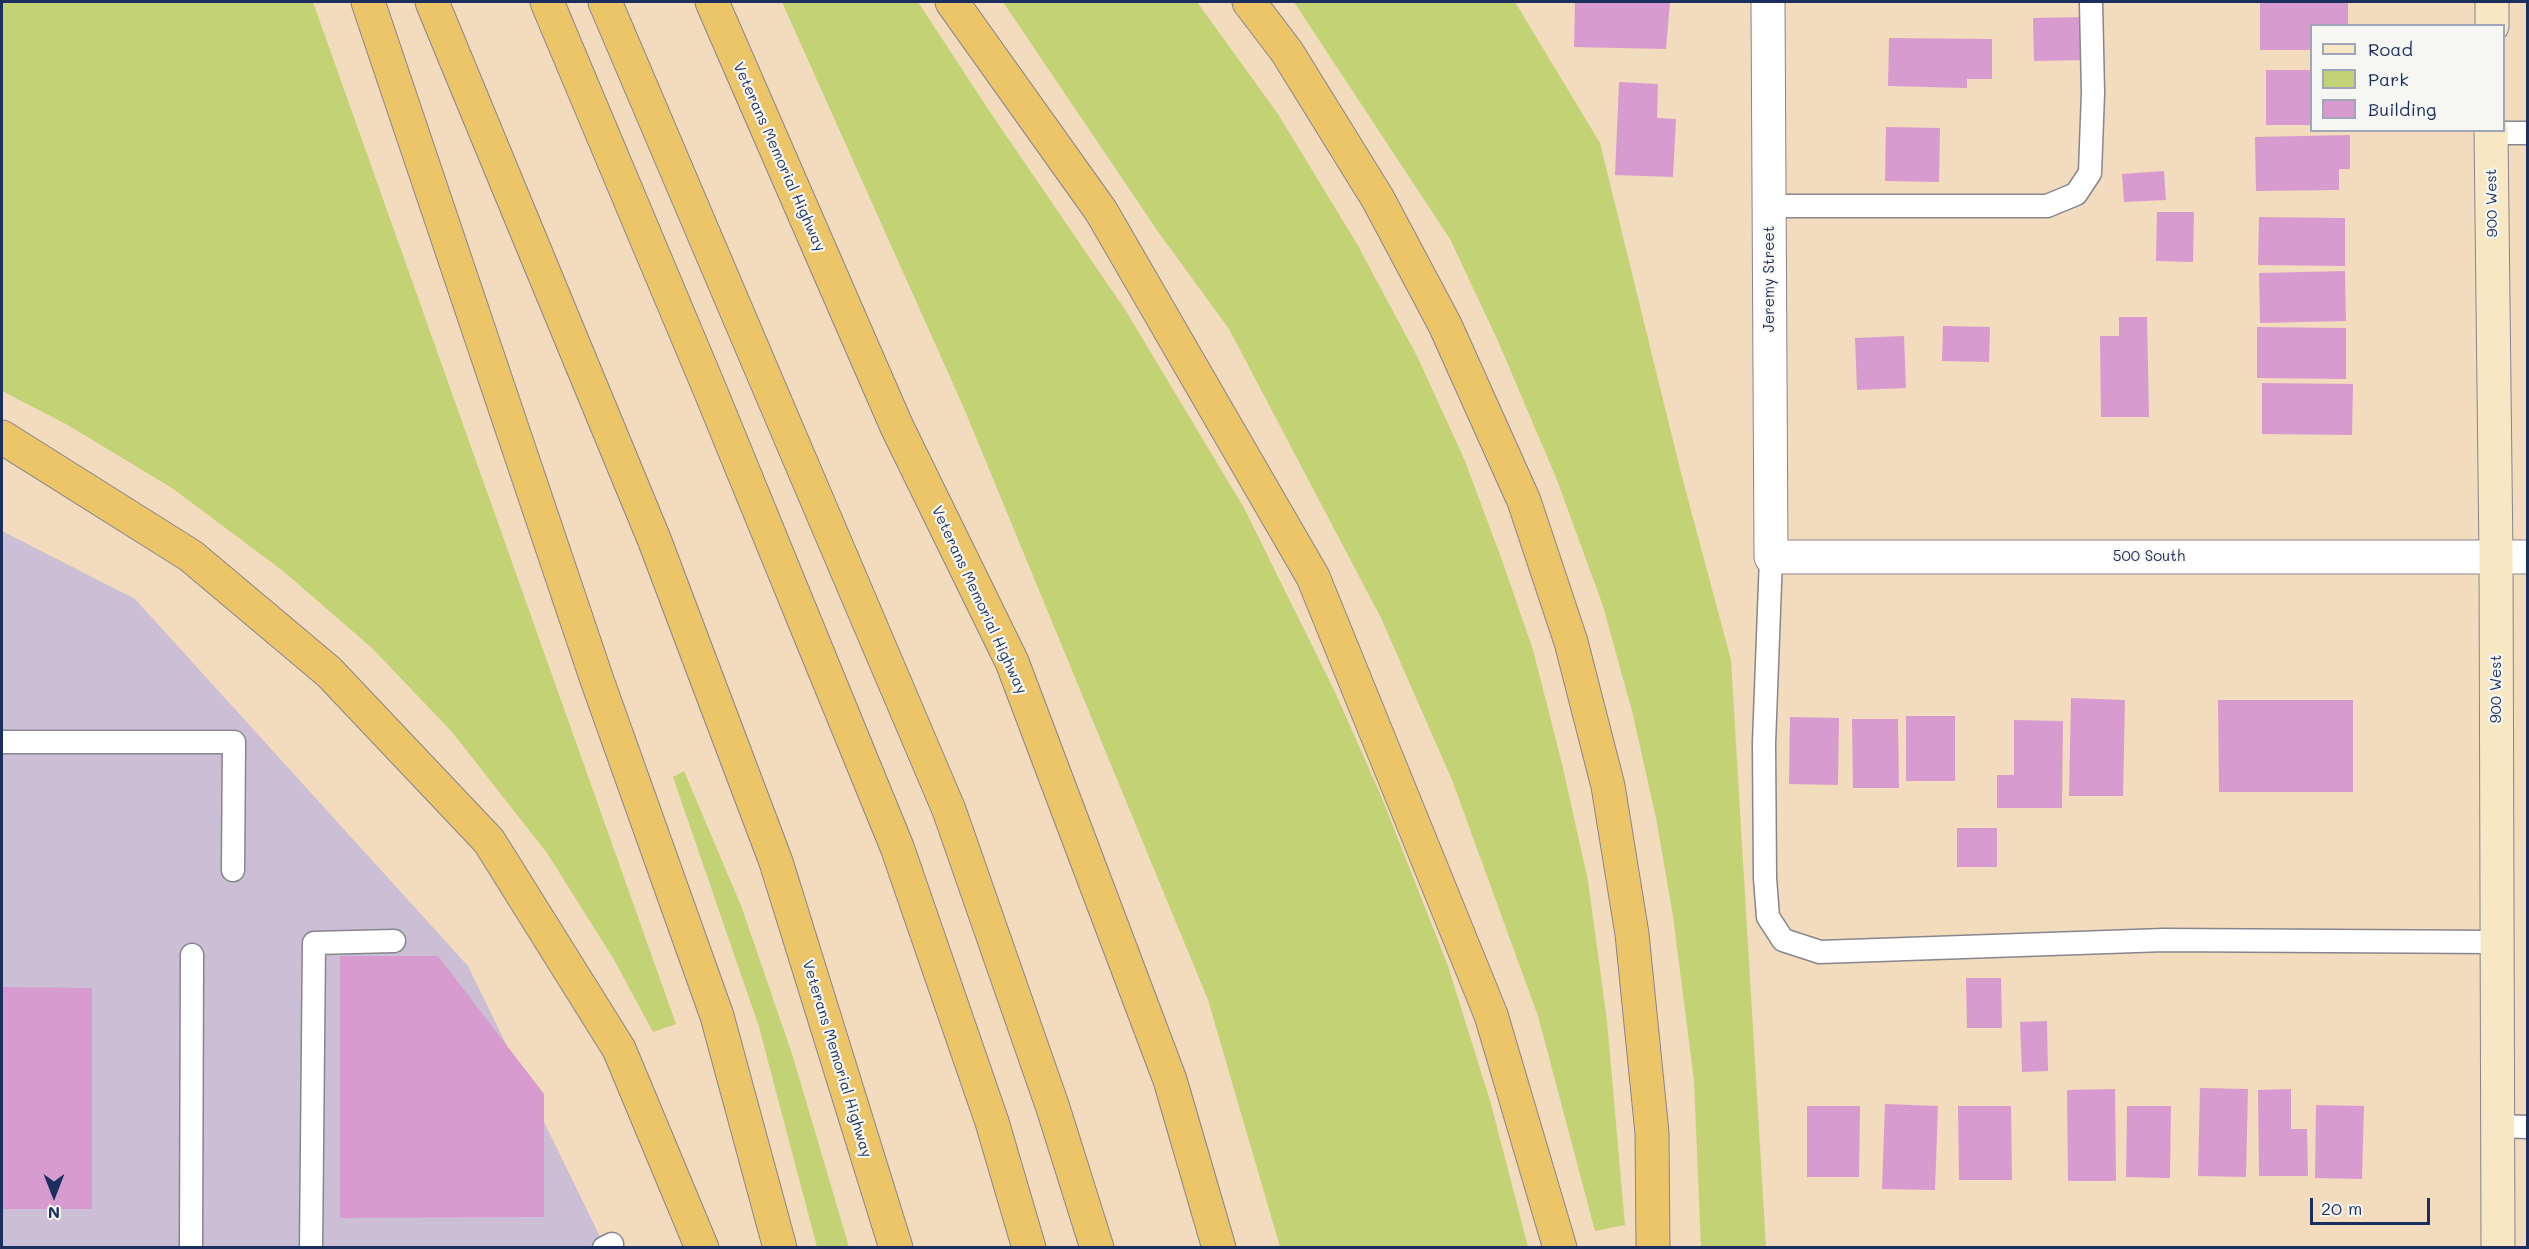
<!DOCTYPE html>
<html>
<head>
<meta charset="utf-8">
<style>
	body { margin:0 }
	#map { position:relative; width:2529px; height:1249px; overflow:hidden; background:#f3dbbd; font-family:Mali,sans-serif }
	canvas { display:block }
	.frame { position:absolute; inset:0; border:3px solid #1b2f5e; pointer-events:none }
	.legend { position:absolute; left:2310px; top:24px; width:195px; height:108px; box-sizing:border-box; background:#f6f6f2; border:2px solid #9ea6b7; margin:0; padding:8px 10px; list-style:none; font-size:18px; color:#1b2f5e }
	.legend li { display:flex; align-items:center; gap:12px; height:30px }
	.legend b { width:30px; border:2px solid #9ea6b7 }
	.north { position:absolute; left:24px; top:1165px; width:60px; height:60px; -webkit-text-stroke:4px #f6f6f2; paint-order:stroke; rotate:180deg; font-size:16px; font-weight:700; line-height:24px; text-align:center; color:#1b2f5e }
	.north::after { content:''; display:block; margin:auto; width:21px; height:27px; background:#1b2f5e; clip-path:polygon(50% 0,100% 100%,50% 72%,0 100%) }
	.scale { position:absolute; left:2310px; top:1198px; width:120px; height:27px; box-sizing:border-box; border:3px solid #1b2f5e; border-top:0; padding-left:8px; font-size:18px; line-height:21px; white-space:nowrap; color:#1b2f5e; -webkit-text-stroke:4px #f6f6f2; paint-order:stroke }
</style>
</head>
<body>
<div id="map">
<canvas width="2529" height="1249"></canvas>
<div class="frame"></div>
<ul class="legend">
<li><b style="height:8px;background:#f7e8c3"></b>Road</li>
<li><b style="height:16px;background:#c3d274"></b>Park</li>
<li><b style="height:16px;background:#d79bd0"></b>Building</li>
</ul>
<div class="north">N</div>
<div class="scale">20 m</div>
</div>
<script>
const ctx = document.querySelector('canvas').getContext('2d');
ctx.lineJoin = 'round';
function fill(path, color) { ctx.fillStyle = color; ctx.fill(path, 'evenodd'); }
const toPath = rows => new Path2D(rows.map(r => 'M' + r).join(''));
function trace(path, color, width, dash) { ctx.strokeStyle = color; ctx.lineWidth = width; ctx.lineCap = dash ? 'butt' : 'round'; ctx.setLineDash(dash || []); ctx.stroke(path); }
function label(font, color, halo, rows, align = 'center') {
  ctx.font = font + ' Mali,sans-serif'; ctx.lineWidth = 4.5; ctx.setLineDash([]); ctx.textBaseline = 'middle'; ctx.strokeStyle = halo; ctx.fillStyle = color; for (const [text, x, y, turn = 0] of rows) {
    ctx.save(); ctx.translate(x, y); ctx.rotate((+turn || 0) * Math.PI / 180); ctx.textAlign = isNaN(turn) ? turn : align; if (halo) ctx.strokeText(text, 0, 0); ctx.fillText(text, 0, 0); ctx.restore();
  }
}
const industrial = toPath([
	[2,531,135,599,468,966,605,1247,2,1247]
]);
const green = toPath([
	[2,2,313,2,676,1024,653,1032,613,958,547,853,452,732,372,648,283,571,172,488,66,424,2,391],
	[782,2,918,2,990,112,1126,311,1244,508,1335,692,1382,798,1448,966,1491,1104,1528,1247,1280,1247,1208,1000,963,406],
	[1003,2,1197,2,1278,114,1357,244,1417,356,1465,461,1503,563,1533,650,1562,764,1588,881,1607,1021,1625,1225,1595,1231,1538,1016,1452,780,1381,618,1229,329,1159,233],
	[1294,2,1515,2,1600,143,1681,473,1731,660,1766,1247,1701,1247,1694,1081,1673,916,1656,818,1632,711,1603,606,1557,480,1498,341,1450,239],
	[684,771,742,908,793,1057,849,1247,817,1247,759,1027,673,777]
]);
const building = toPath([
	[1575,2,1670,2,1666,49,1574,47],
	[2260,2,2348,2,2348,26,2312,26,2312,50,2260,50],
	[2084,17,2085,60,2034,61,2033,18],
	[1889,38,1992,39,1992,79,1967,79,1967,88,1888,86],
	[2266,70,2312,70,2312,125,2266,125],
	[1619,82,1658,84,1657,118,1676,119,1673,177,1615,175],
	[1886,127,1940,128,1939,182,1885,181],
	[2350,135,2350,169,2339,169,2339,190,2256,191,2255,137],
	[2164,171,2166,200,2124,202,2122,174],
	[2157,212,2194,212,2193,262,2156,261],
	[2259,217,2345,218,2345,266,2258,265],
	[2345,271,2346,321,2260,323,2259,273],
	[2119,317,2147,317,2149,417,2101,417,2100,336,2119,336],
	[1943,326,1990,327,1989,362,1942,361],
	[2257,327,2346,328,2346,379,2257,378],
	[1904,336,1906,388,1857,390,1855,338],
	[2262,383,2353,384,2352,435,2262,434],
	[2071,698,2125,700,2123,796,2069,796],
	[2218,700,2353,700,2353,792,2219,792],
	[1906,716,1955,716,1955,781,1906,781],
	[1790,717,1839,718,1838,785,1789,784],
	[1852,719,1898,719,1899,788,1853,788],
	[2014,720,2063,721,2062,808,1997,808,1997,775,2014,775],
	[1957,828,1997,828,1997,867,1957,867],
	[340,956,438,956,544,1094,544,1217,340,1218],
	[1966,978,2001,978,2002,1028,1967,1028],
	[2,987,92,988,92,1209,2,1209],
	[2047,1021,2048,1071,2022,1072,2020,1022],
	[2200,1088,2248,1089,2246,1177,2198,1176],
	[2115,1089,2116,1181,2068,1181,2067,1090],
	[2291,1089,2291,1129,2307,1129,2308,1176,2259,1176,2258,1090],
	[1885,1104,1938,1106,1935,1190,1882,1189],
	[2316,1105,2364,1106,2362,1179,2315,1178],
	[1807,1106,1860,1106,1859,1177,1807,1177],
	[1958,1106,2011,1106,2012,1180,1959,1180],
	[2127,1106,2171,1106,2170,1178,2126,1177]
]);
const lane = toPath([
	[2491,133,2528,133],
	[1768,206,2047,206,2076,194,2090,173,2093,93,2091,2],
	[1771,557,1764,743,1765,878,1768,917,1783,940,1820,952,2164,940,2496,942],
	[2,742,234,742,233,870],
	[2496,1126,2528,1127],
	[191,1248,192,955],
	[311,1248,314,943,394,941],
	[604,1248,612,1244,612,1248]
]);
const street = toPath([
	[1768,2,1771,557,2528,557]
]);
const secondary = toPath([
	[2492,26,2492,2],
	[2491,130,2496,557,2498,1248]
]);
const highway = toPath([
	[368,2,597,680,717,1016,780,1248],
	[432,2,654,539,776,862,896,1248],
	[547,2,710,390,897,847,992,1122,1029,1248],
	[605,2,949,810,1053,1108,1097,1248],
	[712,2,897,427,1012,662,1170,1080,1219,1248],
	[952,2,1101,211,1313,577,1491,1015,1560,1248],
	[1249,2,1287,52,1378,199,1445,325,1524,501,1571,642,1608,786,1632,934,1652,1133,1653,1248],
	[2,437,191,556,329,672,489,841,619,1049,702,1248]
]);
const streetNames = [
	["Veterans Memorial Highway",779,157,66],
	["900 West",2492,203,-91],
	["Jeremy Street",1769,279,-90],
	["500 South",2149,556],
	["Veterans Memorial Highway",979,600,65],
	["900 West",2496,689,-90],
	["Veterans Memorial Highway",837,1059,73]
];
fill(industrial, '#ccbed4');
fill(green, '#c3d274');
fill(building, '#d79bd0');
trace(lane, '#87858e', 25);
trace(street, '#87858e', 35);
trace(secondary, '#87858e', 35);
trace(highway, '#87858e', 35);
trace(lane, '#fff', 22);
trace(street, '#fff', 33);
trace(secondary, '#f7e8c3', 33);
trace(highway, '#ecc569', 33);
label('15px', '#1b2f5e', '#f6f6f2', streetNames);
</script>
</body>
</html>
